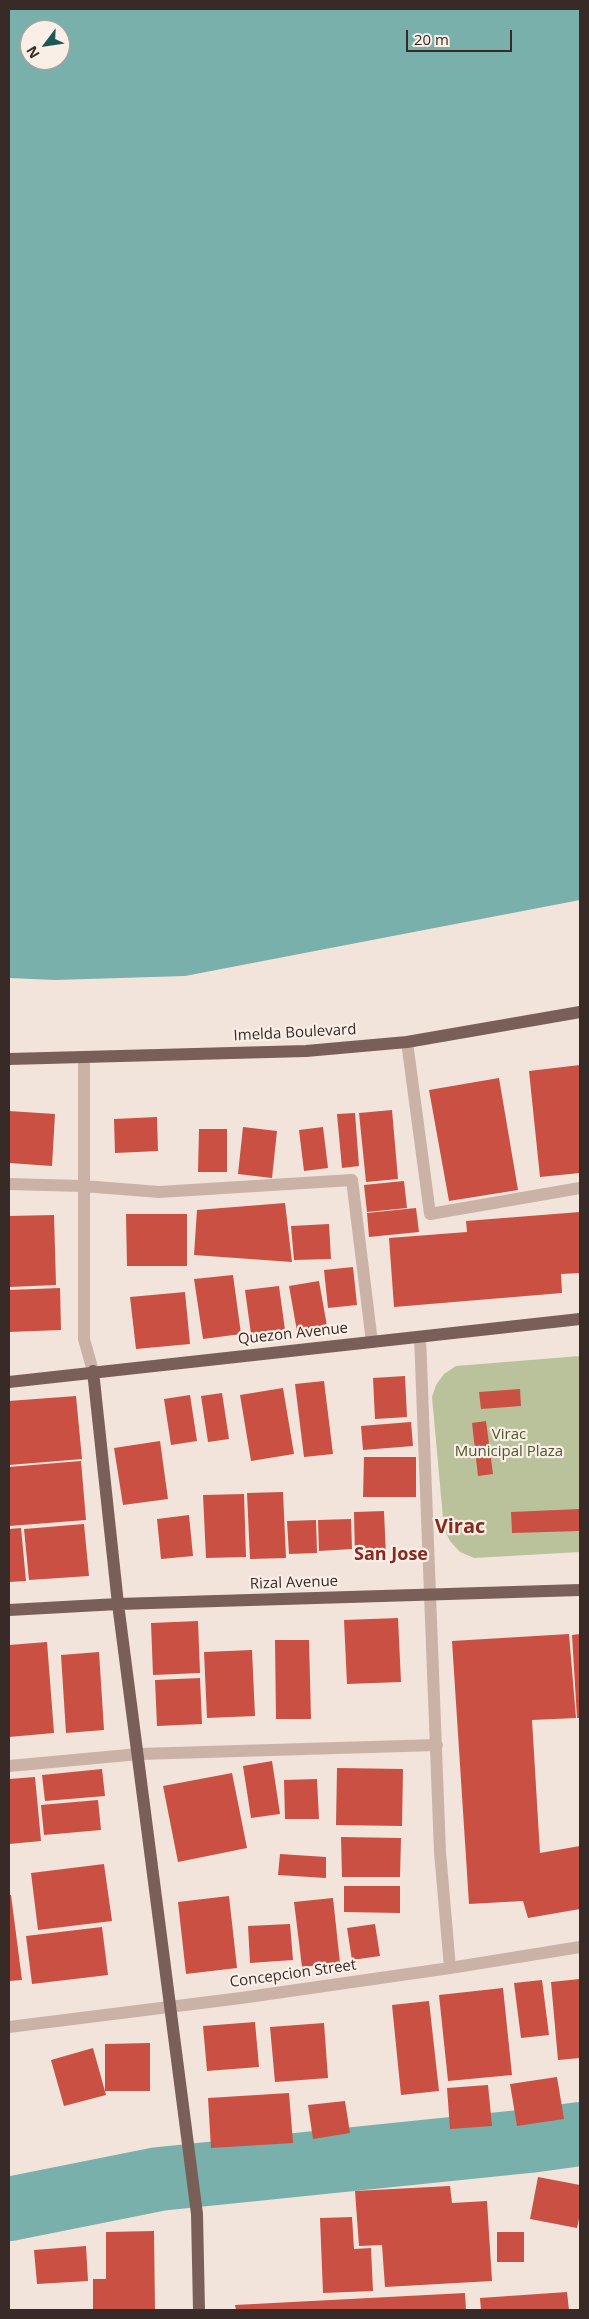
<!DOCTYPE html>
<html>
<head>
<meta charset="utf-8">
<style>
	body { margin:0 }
	#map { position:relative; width:589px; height:2319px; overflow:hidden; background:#f2e4db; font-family:"Open Sans",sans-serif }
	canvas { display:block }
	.frame { position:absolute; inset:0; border:10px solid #372a27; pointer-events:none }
	.north { position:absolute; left:20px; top:20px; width:50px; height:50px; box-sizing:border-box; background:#faefe7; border:1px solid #aca09a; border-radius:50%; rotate:239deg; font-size:14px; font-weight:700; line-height:20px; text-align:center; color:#372a27 }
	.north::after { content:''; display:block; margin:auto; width:18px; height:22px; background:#1c5955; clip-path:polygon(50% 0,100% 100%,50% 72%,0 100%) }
	.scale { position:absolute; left:406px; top:30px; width:106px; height:22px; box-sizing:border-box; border:2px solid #372a27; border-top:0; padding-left:6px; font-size:15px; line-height:18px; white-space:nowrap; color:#372a27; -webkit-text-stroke:4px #faefe7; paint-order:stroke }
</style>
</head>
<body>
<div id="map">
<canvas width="589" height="2319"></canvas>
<div class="frame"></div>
<div class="north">N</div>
<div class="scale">20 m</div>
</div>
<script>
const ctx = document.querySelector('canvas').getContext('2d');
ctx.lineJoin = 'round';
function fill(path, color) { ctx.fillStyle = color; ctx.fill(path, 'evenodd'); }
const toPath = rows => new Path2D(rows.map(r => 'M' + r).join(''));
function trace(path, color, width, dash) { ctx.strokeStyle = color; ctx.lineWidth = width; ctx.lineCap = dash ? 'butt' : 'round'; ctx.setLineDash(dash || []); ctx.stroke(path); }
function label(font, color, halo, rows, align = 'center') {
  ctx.font = font + ' "Open Sans",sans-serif'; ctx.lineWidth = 4.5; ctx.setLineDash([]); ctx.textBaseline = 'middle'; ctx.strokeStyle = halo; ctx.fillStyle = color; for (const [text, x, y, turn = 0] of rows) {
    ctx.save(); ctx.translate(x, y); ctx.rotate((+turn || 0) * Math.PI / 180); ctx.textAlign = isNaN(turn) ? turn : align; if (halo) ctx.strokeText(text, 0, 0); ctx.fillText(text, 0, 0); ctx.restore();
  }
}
const green = toPath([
	[580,1356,580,1552,474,1558,460,1552,450,1541,444,1529,432,1397,436,1385,444,1374,456,1366]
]);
const water = toPath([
	[9,9,580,9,580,900,185,976,55,980,9,978],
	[30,30,60,30,60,60,30,60]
]);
const river = toPath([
	[9,2209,159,2179,529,2141,580,2134]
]);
const building = toPath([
	[580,1065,580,1173,540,1177,529,1071],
	[499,1078,518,1190,449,1201,429,1090],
	[392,1110,398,1179,366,1182,359,1113],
	[9,1111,55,1114,52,1166,9,1163],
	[355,1113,359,1166,342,1168,337,1114],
	[157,1117,158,1151,115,1153,114,1119],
	[243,1127,277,1131,272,1178,238,1174],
	[323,1127,328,1168,304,1171,299,1130],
	[199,1129,227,1129,227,1172,198,1172],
	[404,1181,407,1208,367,1212,364,1185],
	[285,1203,292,1262,194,1255,197,1210],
	[416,1208,419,1232,369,1237,367,1213],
	[580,1212,580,1273,561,1274,562,1293,394,1307,389,1238,467,1232,466,1221],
	[126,1214,187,1214,187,1266,127,1266],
	[54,1215,56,1285,9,1287,9,1216],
	[329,1224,331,1259,294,1260,291,1226],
	[353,1267,357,1305,328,1308,324,1270],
	[233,1275,241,1334,203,1339,194,1279],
	[319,1281,327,1326,297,1331,289,1286],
	[279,1286,285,1330,251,1334,245,1290],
	[60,1288,61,1330,9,1332,9,1290],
	[185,1292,190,1344,136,1349,130,1297],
	[405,1376,407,1417,375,1419,373,1378],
	[324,1381,333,1454,304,1457,295,1384],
	[283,1388,294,1454,251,1461,240,1395],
	[520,1389,521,1406,481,1409,479,1392],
	[222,1393,229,1439,208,1442,201,1396],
	[190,1395,197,1441,171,1445,164,1399],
	[76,1396,82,1459,9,1465,9,1401],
	[486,1421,493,1474,478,1476,472,1423],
	[411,1422,413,1446,363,1450,361,1426],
	[160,1441,168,1499,123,1505,114,1448],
	[364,1457,416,1457,416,1497,363,1497],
	[81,1461,86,1520,9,1526,9,1467],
	[283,1492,286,1558,250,1559,247,1493],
	[244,1494,246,1557,206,1558,203,1495],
	[580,1509,580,1531,512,1533,511,1512],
	[384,1511,386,1557,355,1558,354,1512],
	[189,1515,193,1556,161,1559,157,1519],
	[351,1519,352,1549,319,1551,318,1520],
	[316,1520,317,1553,289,1554,287,1521],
	[84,1524,89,1576,29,1580,24,1529],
	[21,1528,26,1581,9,1582,9,1529],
	[398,1618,401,1682,347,1684,344,1620],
	[198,1621,200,1673,153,1675,151,1623],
	[569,1634,576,1718,532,1720,540,1853,580,1846,580,1909,528,1918,523,1901,469,1904,452,1641],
	[580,1634,580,1718,577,1718,572,1635],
	[275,1640,309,1640,311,1719,276,1719],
	[47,1642,54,1733,9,1737,9,1645],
	[252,1650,255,1716,207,1718,204,1652],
	[99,1652,104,1730,66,1733,61,1655],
	[200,1678,202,1724,157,1726,155,1680],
	[272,1761,280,1814,251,1818,243,1766],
	[337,1768,403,1769,402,1826,336,1825],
	[102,1769,105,1796,45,1801,42,1775],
	[232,1773,247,1848,178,1862,163,1786],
	[35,1777,41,1841,9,1844,9,1779],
	[317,1779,319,1819,285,1819,284,1780],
	[98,1800,101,1830,44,1835,41,1805],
	[341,1837,401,1838,400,1877,342,1877],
	[280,1854,326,1857,326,1878,278,1875],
	[104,1864,112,1921,38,1930,31,1873],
	[344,1886,400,1886,400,1913,344,1912],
	[9,1895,11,1895,22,1980,9,1981],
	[229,1896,237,1968,186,1974,178,1902],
	[333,1898,340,1963,302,1967,294,1902],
	[290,1924,293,1960,250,1963,248,1926],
	[375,1924,380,1956,352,1960,347,1928],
	[102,1927,108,1975,32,1984,26,1936],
	[580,1979,580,2058,558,2060,551,1982],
	[542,1980,549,2035,521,2038,514,1983],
	[503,1988,512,2075,448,2081,439,1995],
	[429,2001,439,2091,401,2095,392,2005],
	[255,2022,259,2067,207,2071,203,2026],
	[324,2023,328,2078,275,2082,270,2027],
	[150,2043,150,2091,105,2091,105,2044],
	[93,2048,106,2095,64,2106,51,2060],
	[557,2077,564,2119,517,2126,510,2084],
	[488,2085,492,2126,450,2129,447,2088],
	[289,2093,293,2143,211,2148,208,2098],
	[345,2101,350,2133,313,2139,308,2105],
	[538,2177,580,2185,580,2214,577,2228,530,2219],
	[450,2186,452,2203,487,2201,492,2281,385,2287,382,2245,359,2246,355,2191],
	[352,2217,354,2249,371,2248,373,2291,323,2293,320,2218],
	[154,2231,155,2310,93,2310,93,2279,106,2279,106,2232],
	[497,2232,524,2232,524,2262,497,2262],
	[86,2246,88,2281,37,2284,34,2250],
	[567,2292,569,2310,481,2310,480,2298],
	[465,2293,466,2310,236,2310,235,2305]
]);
const minor = toPath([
	[407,1042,430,1214,580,1188],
	[84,1057,84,1339,93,1371],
	[9,1184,83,1186,159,1192,352,1180,372,1342],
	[420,1337,440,1852,450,1968],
	[9,1766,139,1754,437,1745],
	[9,2027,241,1998,450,1968,580,1947]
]);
const major = toPath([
	[9,1059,306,1051,407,1042,580,1012],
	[93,1371,118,1604,197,2214,199,2310],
	[9,1382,580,1319],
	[9,1610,118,1604,580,1590]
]);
const streetNames = [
	["Imelda Boulevard",295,1033,-3],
	["Quezon Avenue",293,1334,-6],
	["Rizal Avenue",294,1583,-2],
	["Concepcion Street",293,1974,-8]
];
const parkNames = [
	["Virac",509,1435],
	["Municipal Plaza",509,1452]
];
const quarterNames = [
	["San Jose",391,1555]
];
const districtNames = [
	["Virac",460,1527]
];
fill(green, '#bac29b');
fill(water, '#79b0ab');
trace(river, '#79b0ab', 64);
fill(building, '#c95043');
trace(minor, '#cbb2a7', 12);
trace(major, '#795f58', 12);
label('15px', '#372a27', '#faefe7', streetNames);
label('15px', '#4c562b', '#faefe7', parkNames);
label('bold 18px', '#88291e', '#faefe7', quarterNames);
label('bold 20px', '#88291e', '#faefe7', districtNames);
</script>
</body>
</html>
